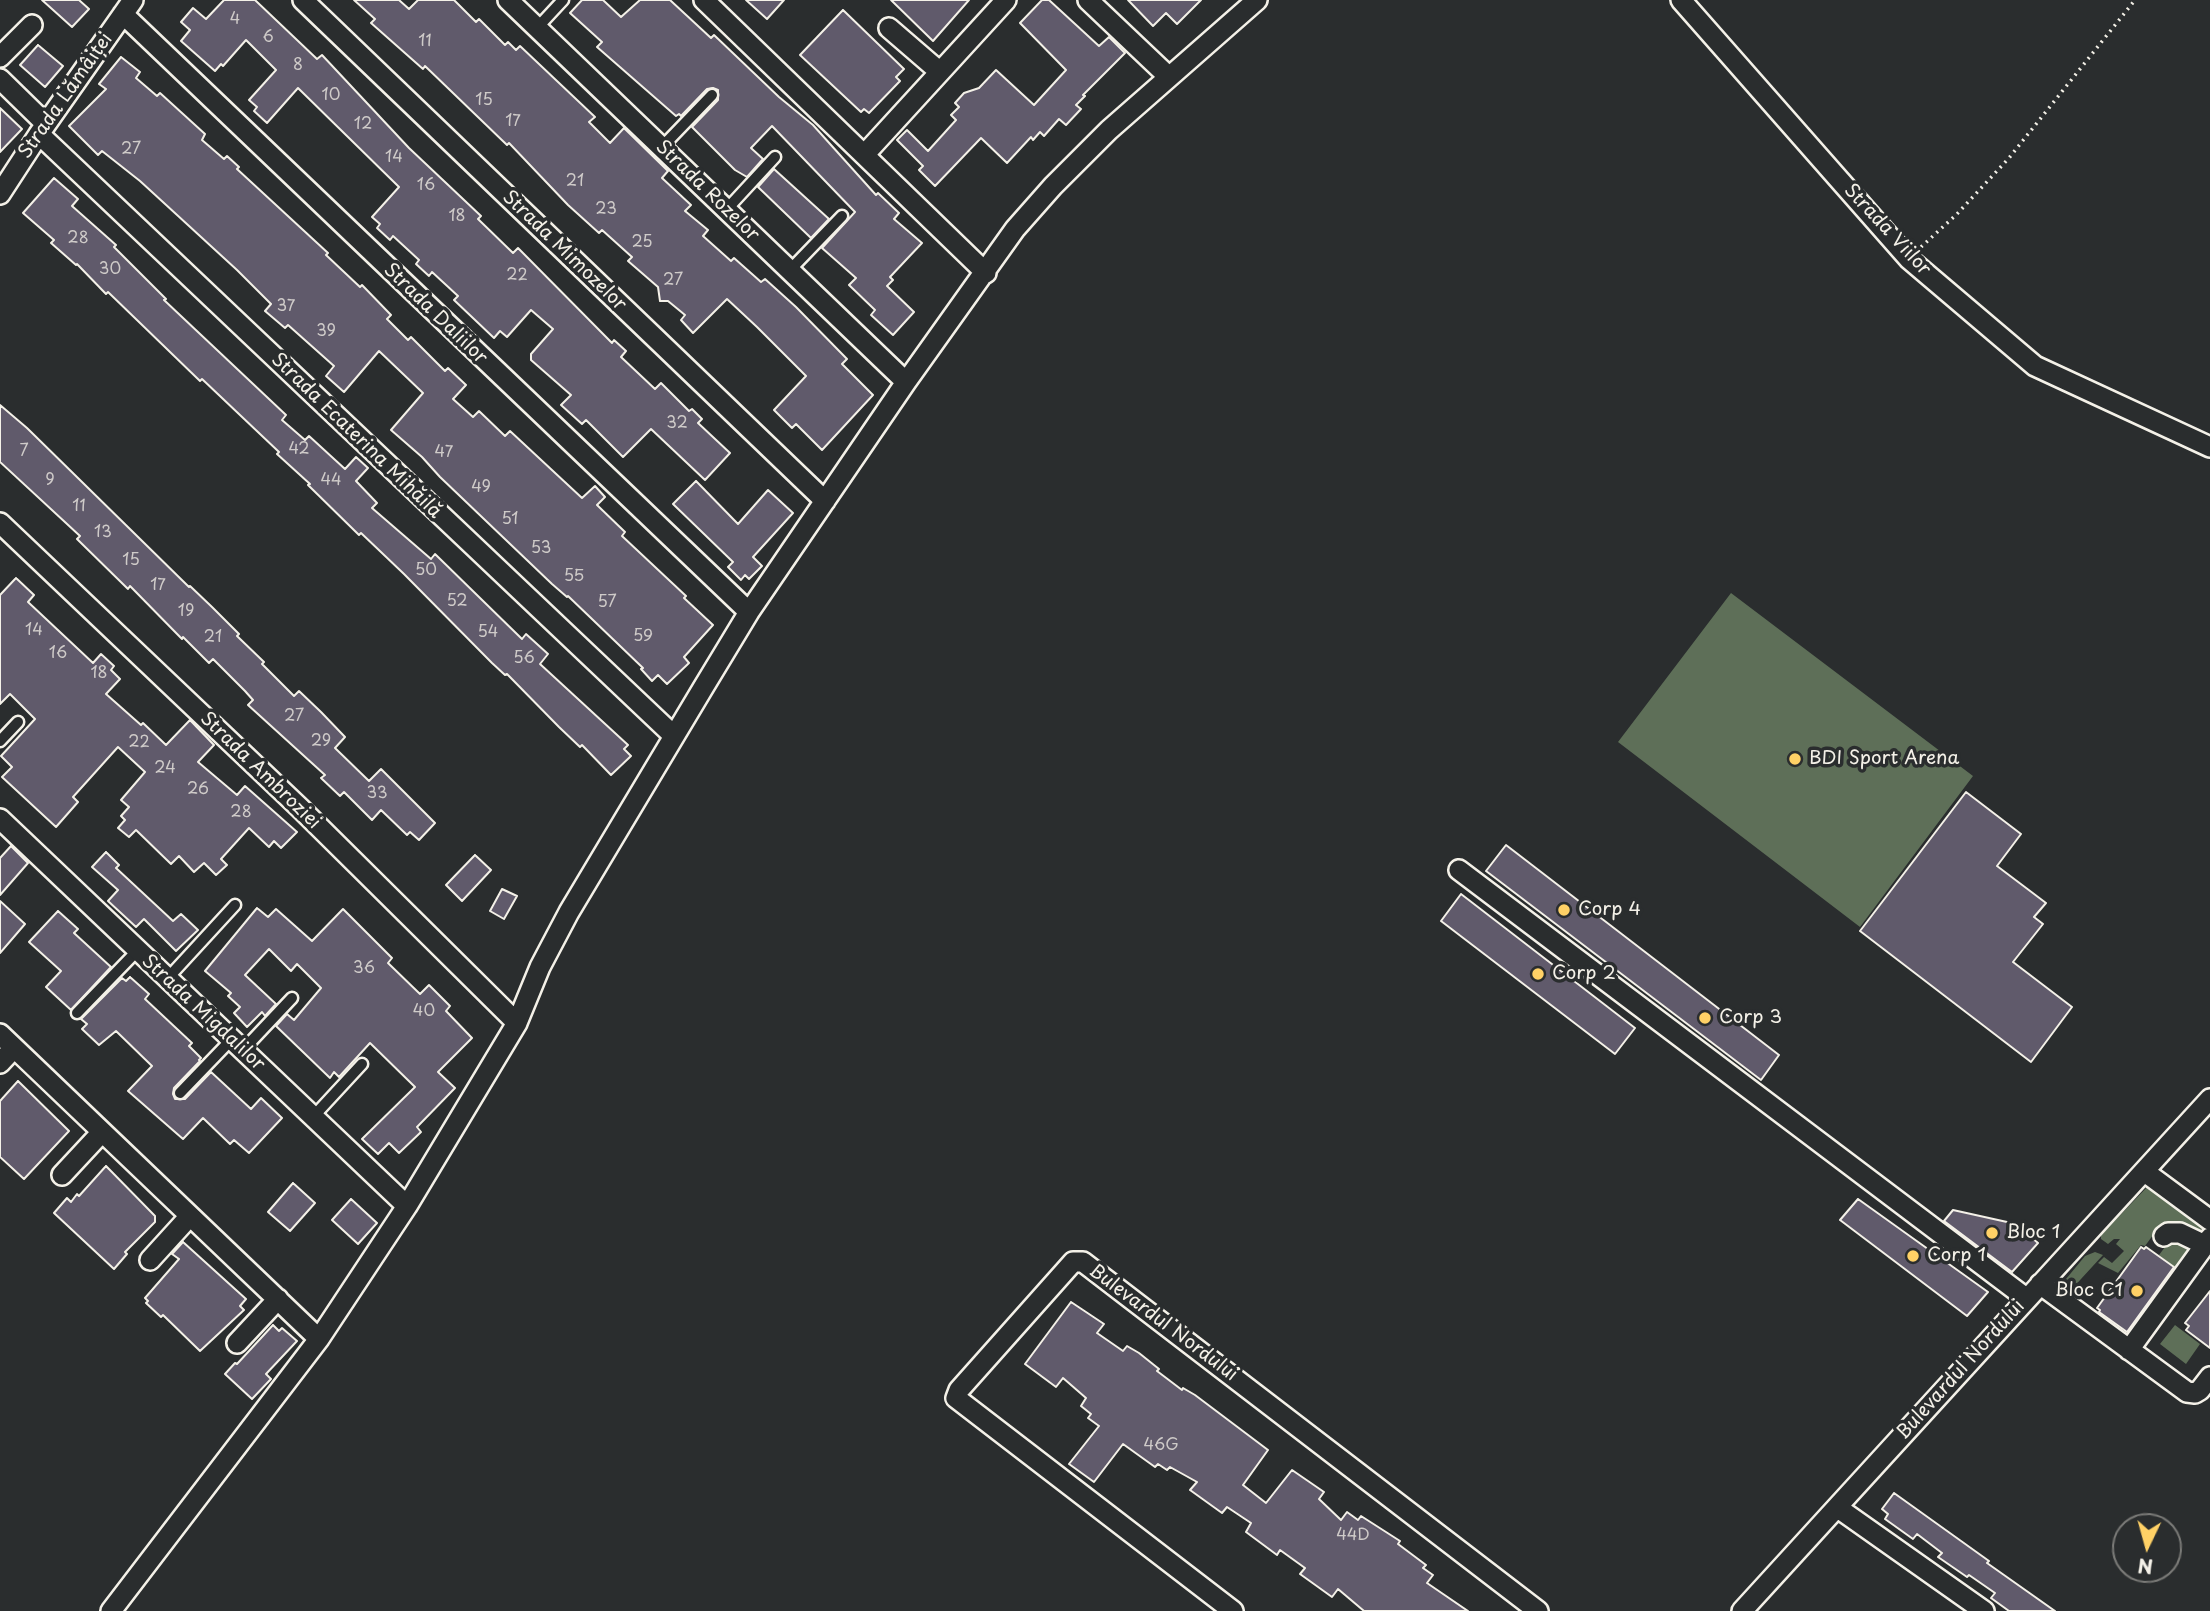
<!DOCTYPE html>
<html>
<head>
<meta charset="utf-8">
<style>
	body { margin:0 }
	#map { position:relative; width:2210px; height:1611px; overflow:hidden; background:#2a2d2e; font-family:"Playpen Sans",sans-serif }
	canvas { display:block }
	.north { position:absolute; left:2112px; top:1513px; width:70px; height:70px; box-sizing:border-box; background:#2a2d2e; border:2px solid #7b7b78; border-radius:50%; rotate:185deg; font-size:19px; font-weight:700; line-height:28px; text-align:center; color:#f4f1e8 }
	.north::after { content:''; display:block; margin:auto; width:24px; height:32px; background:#ffd166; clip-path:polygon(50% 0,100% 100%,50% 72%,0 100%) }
</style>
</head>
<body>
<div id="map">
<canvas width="2210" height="1611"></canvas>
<div class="north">N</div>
</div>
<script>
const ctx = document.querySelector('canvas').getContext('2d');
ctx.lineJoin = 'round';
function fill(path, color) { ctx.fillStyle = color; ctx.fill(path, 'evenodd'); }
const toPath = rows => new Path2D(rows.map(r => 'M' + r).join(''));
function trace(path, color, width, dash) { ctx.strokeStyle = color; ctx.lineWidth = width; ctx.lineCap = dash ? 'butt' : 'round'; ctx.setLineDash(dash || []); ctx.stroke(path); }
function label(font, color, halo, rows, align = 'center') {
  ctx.font = font + ' "Playpen Sans",sans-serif'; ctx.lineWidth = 7; ctx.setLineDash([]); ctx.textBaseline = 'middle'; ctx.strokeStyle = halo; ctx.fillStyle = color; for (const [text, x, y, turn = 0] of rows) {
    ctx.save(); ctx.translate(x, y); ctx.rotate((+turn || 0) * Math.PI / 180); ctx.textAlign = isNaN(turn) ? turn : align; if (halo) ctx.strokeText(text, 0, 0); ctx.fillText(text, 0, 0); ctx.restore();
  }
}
const green = toPath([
	[1731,593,1973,776,1860,927,1618,742],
	[2152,1182,2162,1188,2164,1199,2172,1200,2209,1223,2201,1230,2188,1227,2163,1226,2156,1231,2145,1246,2141,1245,2118,1273,2098,1263,2104,1257,2112,1263,2124,1251,2116,1244,2120,1239,2114,1239,2108,1244,2101,1239,2101,1235],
	[2173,1241,2192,1246,2176,1268,2159,1255,2168,1243],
	[2095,1252,2103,1255,2070,1291,2065,1285,2066,1279,2085,1256],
	[2175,1325,2200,1344,2186,1364,2160,1344]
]);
const building = toPath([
	[42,0,79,0,89,9,72,27,42,0],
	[224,0,255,0,317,59,322,55,409,148,481,216,478,219,513,253,518,248,612,343,614,340,626,351,621,357,655,389,661,383,689,411,692,409,702,419,698,423,730,453,705,480,651,429,623,457,586,420,582,424,561,405,571,395,531,360,531,354,553,329,531,310,507,337,500,331,494,338,454,300,458,296,432,272,429,276,416,264,419,260,393,236,390,240,377,228,380,224,372,217,399,187,298,88,267,123,254,111,257,107,249,100,276,70,246,40,223,66,221,64,215,71,181,41,190,30,181,22,193,8,206,19,224,0],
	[354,0,399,0,409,9,418,0,454,0,476,22,479,19,505,45,508,42,516,50,520,46,595,117,589,122,610,143,624,128,668,171,662,178,691,205,685,211,708,230,703,236,731,261,734,258,761,282,765,279,796,307,847,359,842,364,873,395,822,450,796,424,792,428,774,410,806,376,757,327,727,299,693,333,681,320,685,315,668,301,660,301,658,287,628,261,632,257,602,230,599,233,568,205,509,143,507,145,425,66,423,69,371,23,375,19,354,0],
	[582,0,603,0,621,17,640,0,670,0,711,38,714,35,779,97,813,125,876,195,878,193,899,213,894,219,922,243,890,277,893,280,887,286,914,312,893,335,871,315,875,310,849,285,856,278,822,248,855,212,772,126,751,148,763,159,747,177,735,170,692,127,718,100,718,90,713,88,707,89,681,116,679,114,676,116,597,47,602,42,570,13,582,0],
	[746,0,784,0,767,19,746,0],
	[891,0,969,0,933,41,891,0],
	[1042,0,1049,0,1099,46,1109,37,1125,53,1083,95,1085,96,1076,105,1081,109,1066,125,1059,119,1044,136,1040,132,1033,140,1031,137,1007,163,981,138,935,186,919,170,923,166,897,140,907,130,928,151,956,120,951,115,959,107,955,103,964,93,979,88,996,70,1034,105,1066,70,1020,23,1042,0],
	[1128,0,1201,0,1177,24,1166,13,1153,26,1128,0],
	[843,10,904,69,896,77,900,81,869,113,864,109,861,112,800,55,843,10],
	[38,45,63,66,45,87,20,65,38,45],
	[121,57,140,72,136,78,157,96,160,93,205,134,202,140,224,159,227,156,239,167,237,169,328,253,326,255,360,287,362,285,391,315,387,319,408,340,411,337,445,371,448,368,466,385,453,399,473,417,479,411,505,436,510,431,582,498,595,486,605,497,597,505,625,532,622,536,686,596,684,598,713,625,684,657,689,663,667,684,658,675,652,681,641,669,643,668,568,596,567,597,552,584,440,477,422,457,391,430,423,393,379,351,344,392,326,376,334,366,288,325,285,328,265,311,271,304,237,270,140,181,102,151,98,155,69,126,106,89,99,84,121,57],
	[0,108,22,129,0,152,0,108],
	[774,169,829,219,811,238,758,187,774,169],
	[54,178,78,199,72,206,116,245,114,247,166,299,164,300,286,415,282,420,305,440,309,436,345,469,356,457,368,468,356,481,377,503,372,508,431,559,435,554,522,639,526,634,548,654,540,664,628,745,624,749,631,756,611,775,582,745,580,747,559,727,507,674,505,675,492,663,404,574,361,533,359,535,308,485,310,484,277,454,279,452,202,379,200,381,108,292,106,294,77,264,76,265,51,243,54,240,23,213,54,178],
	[0,405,27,428,189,587,190,586,212,607,239,634,237,636,264,662,262,664,294,696,299,691,321,712,345,737,335,748,369,781,381,769,435,823,419,840,410,832,407,835,381,810,372,820,344,792,340,796,321,778,325,775,248,705,253,700,245,691,213,659,209,663,183,637,182,639,130,586,128,589,77,539,80,536,0,462,0,405],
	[696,481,738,524,768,490,793,513,753,557,762,566,749,579,745,575,741,580,728,567,733,562,673,504,696,481],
	[16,578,34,595,28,602,93,663,101,654,114,666,111,670,120,679,106,694,141,725,143,723,166,745,190,720,214,745,198,762,237,795,245,786,297,832,281,848,274,841,269,847,249,828,221,859,227,865,216,875,204,863,194,872,179,856,171,864,136,830,129,837,118,828,125,820,121,816,129,807,121,800,145,772,118,747,73,797,78,802,56,827,2,777,12,767,1,756,35,719,10,694,0,704,0,595,16,578],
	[1966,792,2021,834,1997,866,2046,903,2034,917,2043,924,2013,962,2072,1007,2031,1062,1860,931,1966,792],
	[1506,845,1779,1055,1761,1080,1486,871,1506,845],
	[11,846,28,863,0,895,0,858,11,846],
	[106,852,119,865,116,868,173,921,181,914,198,930,176,951,144,919,136,927,108,901,118,890,92,867,106,852],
	[475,855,491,870,462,901,446,885,475,855],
	[502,889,517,896,504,919,490,911,502,889],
	[1461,894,1635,1028,1615,1054,1441,921,1461,894],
	[0,901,25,924,0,953,0,901],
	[257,908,268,917,276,909,312,941,343,909,392,958,388,963,420,994,429,985,450,1006,446,1011,472,1038,438,1072,455,1088,417,1127,421,1132,399,1153,389,1143,378,1154,362,1139,415,1087,370,1043,339,1077,334,1072,330,1078,276,1026,287,1014,294,1020,321,988,297,964,291,971,269,949,245,975,276,1004,265,1016,262,1012,247,1027,234,1013,240,1007,228,996,231,993,205,971,257,908],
	[58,911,78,929,74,933,111,967,71,1010,46,987,61,971,29,942,58,911],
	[130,977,149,994,145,999,192,1043,189,1046,201,1058,199,1060,200,1061,174,1088,173,1094,175,1099,185,1099,211,1072,251,1109,261,1098,282,1118,249,1153,234,1140,230,1144,203,1118,183,1139,128,1091,152,1066,116,1031,99,1045,82,1029,87,1024,81,1019,122,978,126,981,130,977],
	[18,1081,69,1131,24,1179,0,1157,0,1101,18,1081],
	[106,1166,155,1216,155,1222,125,1252,127,1254,114,1269,54,1213,67,1198,71,1202,77,1194,79,1196,106,1166],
	[293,1183,315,1203,290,1231,268,1212,293,1183],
	[351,1199,377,1223,358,1244,332,1220,351,1199],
	[1858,1199,1988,1292,1967,1316,1840,1220,1858,1199],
	[1953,1210,2016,1224,2038,1243,2012,1272,1944,1221,1953,1210],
	[183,1242,246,1299,240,1306,244,1310,200,1351,163,1315,161,1317,146,1303,148,1301,145,1298,179,1259,172,1254,183,1242],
	[2141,1247,2144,1249,2146,1247,2174,1267,2127,1332,2099,1312,2100,1310,2097,1308,2141,1247],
	[2210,1291,2210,1348,2186,1330,2189,1326,2185,1323,2210,1291],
	[1071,1302,1104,1324,1097,1333,1123,1351,1127,1346,1139,1353,1159,1369,1157,1371,1182,1390,1183,1388,1195,1395,1268,1450,1243,1485,1266,1503,1292,1470,1324,1492,1319,1499,1341,1520,1347,1512,1358,1520,1361,1516,1400,1541,1398,1544,1426,1565,1423,1568,1433,1575,1427,1583,1468,1611,1364,1611,1338,1589,1332,1597,1300,1574,1305,1568,1280,1550,1277,1555,1246,1532,1251,1523,1227,1507,1222,1513,1190,1490,1197,1482,1170,1467,1167,1470,1158,1464,1155,1467,1123,1444,1094,1482,1069,1464,1099,1426,1088,1418,1091,1414,1081,1406,1086,1398,1063,1378,1056,1387,1025,1364,1071,1302],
	[273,1325,279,1331,282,1328,297,1341,266,1374,271,1379,252,1399,225,1374,235,1363,237,1364,273,1325],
	[1894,1493,1989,1561,1987,1563,2055,1611,2009,1611,1991,1598,1995,1593,1969,1575,1967,1577,1938,1557,1942,1553,1917,1534,1913,1539,1885,1519,1888,1514,1882,1509,1894,1493]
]);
const path = toPath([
	[1921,247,1957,214,2009,158,2135,0]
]);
const service = toPath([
	[537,28,563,0],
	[662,147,712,95],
	[727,209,775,157],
	[790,270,842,216],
	[0,741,18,722],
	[167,979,235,905],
	[77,1013,137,951],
	[243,1050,292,998],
	[180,1093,231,1040],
	[313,1117,362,1064]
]);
const minor = toPath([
	[303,0,825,501],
	[508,0,906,382],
	[704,0,986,273],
	[1088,0,1169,77],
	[1681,0,1909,259,2035,366,2210,447],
	[123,14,749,612],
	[889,28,940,72],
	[0,57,32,25],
	[0,79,46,124],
	[39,134,674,736],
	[865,154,1006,0],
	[0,194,39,134,133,0],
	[0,523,300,808,517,1023],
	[0,819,407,1206],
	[1459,870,2026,1298],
	[0,1034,319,1339],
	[0,1063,14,1048],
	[2145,1172,2210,1220],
	[62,1175,102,1132],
	[2164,1236,2168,1233,2180,1233,2205,1245],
	[150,1260,190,1216],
	[2040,1284,2187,1392,2195,1393,2200,1390,2210,1377],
	[237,1343,278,1299],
	[2129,1350,2210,1238],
	[1838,1508,1984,1611],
	[111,1611,319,1339,407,1206,517,1023,540,967,569,912,703,688,749,612,906,382,1015,229,1053,186,1109,130,1257,0],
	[1233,1611,956,1398,959,1390,1073,1262,1083,1262,1538,1611],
	[1742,1611,2210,1099]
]);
const markers = [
	[1795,759,7,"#ffd166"],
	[1564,910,7,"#ffd166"],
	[1538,974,7,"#ffd166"],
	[1705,1018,7,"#ffd166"],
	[1992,1233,7,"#ffd166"],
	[1913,1256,7,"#ffd166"],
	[2137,1291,7,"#ffd166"]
];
const numberNames = [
	["4",235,20],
	["6",268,38],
	["11",425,42],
	["8",298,66],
	["10",331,96],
	["15",484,101],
	["17",513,122],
	["12",363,125],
	["27",131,150],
	["14",394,158],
	["21",575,182],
	["16",426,186],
	["23",606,210],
	["18",457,217],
	["28",78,239],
	["25",642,243],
	["30",110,270],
	["22",517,276],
	["27",673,281],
	["37",286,307],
	["39",326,332],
	["32",677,424],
	["42",299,450],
	["7",24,452],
	["47",444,453],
	["9",50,481],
	["44",331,481],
	["49",481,488],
	["11",79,507],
	["51",510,520],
	["13",103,533],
	["53",541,549],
	["15",131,561],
	["50",426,571],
	["55",574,577],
	["17",158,586],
	["52",457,602],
	["57",607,603],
	["19",186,612],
	["14",34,631],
	["54",488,633],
	["59",643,637],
	["21",213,638],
	["16",58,654],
	["56",524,659],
	["18",99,674],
	["27",294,717],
	["29",321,742],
	["22",139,743],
	["24",165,769],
	["26",198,790],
	["33",377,794],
	["28",241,813],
	["36",364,969],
	["40",424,1012],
	["46G",1161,1446],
	["44D",1353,1536]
];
const streetNames = [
	["Strada Lămâiței",66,96,-55],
	["Strada Rozelor",707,191,44],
	["Strada Viilor",1887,230,47],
	["Strada Mimozelor",564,251,44],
	["Strada Daliilor",435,314,44],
	["Strada Ecaterina Mihăilă",356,436,44],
	["Strada Ambroziei",260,771,44],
	["Strada Migdalilor",203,1013,43],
	["Bulevardul Nordului",1163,1323,37],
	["Bulevardul Nordului",1961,1370,-48]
];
const poiNames = [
	["BDI Sport Arena",1809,759],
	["Corp 4",1578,910],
	["Corp 2",1552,974],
	["Corp 3",1719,1018],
	["Bloc 1",2006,1233],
	["Corp 1",1927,1256],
	["Bloc C1",2123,1291,"right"]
];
fill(green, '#5e6f58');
fill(building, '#605a6b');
trace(building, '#f4f1e8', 2);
trace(service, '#f4f1e8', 15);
trace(minor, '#f4f1e8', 24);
trace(path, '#f4f1e8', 3.5, [2, 5]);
trace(service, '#2a2d2e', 10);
trace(minor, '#2a2d2e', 19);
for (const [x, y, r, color] of markers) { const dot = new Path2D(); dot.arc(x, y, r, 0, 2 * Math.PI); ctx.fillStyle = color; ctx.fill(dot); trace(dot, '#2a2d2e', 2.5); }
label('16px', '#cfcbc9', null, numberNames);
label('19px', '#f4f1e8', '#2a2d2e', streetNames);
label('19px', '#f4f1e8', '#2a2d2e', poiNames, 'left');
</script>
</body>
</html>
